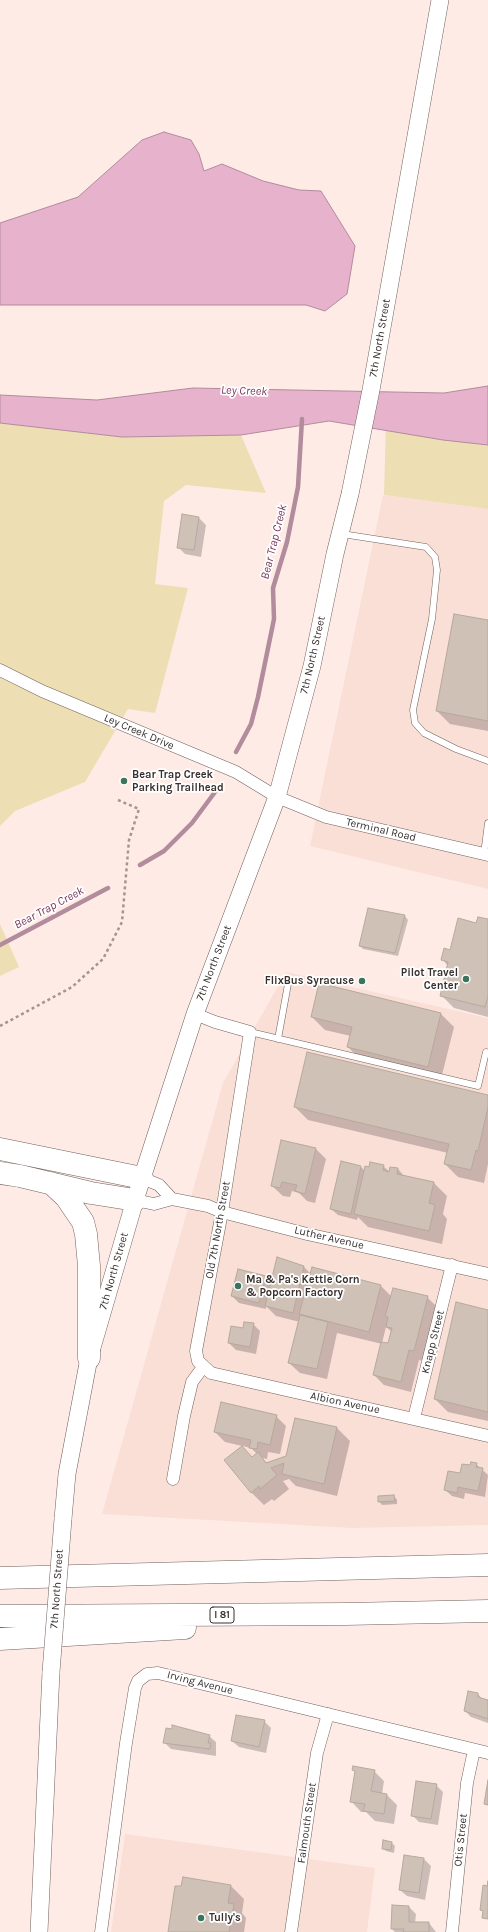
<!DOCTYPE html>
<html>
<head>
<meta charset="utf-8">
<style>
	body { margin:0 }
	canvas { display:block; background:#feebe5 }
</style>
</head>
<body>
<canvas width="488" height="1932"></canvas>
<script>
const ctx = document.querySelector('canvas').getContext('2d');
ctx.lineJoin = 'round';
function fill(path, color) { ctx.fillStyle = color; ctx.fill(path, 'evenodd'); }
const toPath = rows => new Path2D(rows.map(r => 'M' + r).join(''));
function trace(path, color, width, dash) { ctx.strokeStyle = color; ctx.lineWidth = width; ctx.lineCap = dash ? 'butt' : 'round'; ctx.setLineDash(dash || []); ctx.stroke(path); }
function label(font, color, halo, rows, align = 'center') {
  ctx.font = font + ' Karla,sans-serif'; ctx.lineWidth = 3.5; ctx.setLineDash([]); ctx.textBaseline = 'middle'; ctx.strokeStyle = halo; ctx.fillStyle = color; for (const [text, x, y, turn = 0] of rows) {
    ctx.save(); ctx.translate(x, y); ctx.rotate((+turn || 0) * Math.PI / 180); ctx.textAlign = isNaN(turn) ? turn : align; if (halo) ctx.strokeText(text, 0, 0); ctx.fillText(text, 0, 0); ctx.restore();
  }
}
const built = toPath([
	[383,495,488,509,488,889,310,846],
	[286,972,488,1018,488,1525,352,1528,102,1514,223,1083],
	[125,1834,375,1868,367,1932,111,1932]
]);
const green = toPath([
	[386,419,443,440,488,445,488,509,384,495],
	[0,423,122,437,241,435,266,493,186,485,164,501,155,584,188,588,155,713,128,709,85,782,15,811,0,826],
	[0,924,19,967,0,976]
]);
const water = toPath([
	[164,132,191,140,199,154,204,171,222,164,263,181,299,190,321,191,355,246,347,294,325,311,306,305,0,305,0,223,78,197,142,140,164,132],
	[488,386,488,445,443,440,329,421,241,435,122,437,0,423,0,395,97,400,193,388,444,393,488,386]
]);
const shadow = toPath([
	[199,518,206,525,201,557,185,554,178,547],
	[488,621,488,731,450,724,437,711],
	[405,916,408,920,398,956,363,949,360,946],
	[488,920,488,1017,454,1008,441,995,448,966,442,959,477,924],
	[441,1014,454,1027,441,1079,361,1060,348,1047,351,1036,325,1030,312,1017],
	[488,1096,488,1164,484,1183,458,1177,445,1164,448,1153,308,1120,295,1107],
	[316,1149,326,1159,315,1203,307,1201,299,1193,292,1191,290,1197,283,1196,272,1186],
	[383,1166,390,1172,398,1169,405,1177,434,1183,447,1196,443,1214,447,1219,442,1244,368,1227,358,1217,357,1220,338,1215,331,1209,361,1167,365,1171],
	[304,1267,311,1274,381,1286,391,1296,427,1297,437,1307,424,1361,419,1360,411,1392,384,1385,374,1375,382,1344,337,1333,327,1379,300,1373,289,1363,300,1322,276,1316,266,1306,266,1309,239,1303,232,1296,265,1277,272,1283],
	[386,1327,392,1332,389,1345,382,1343],
	[488,1311,488,1421,448,1412,435,1399],
	[253,1324,260,1331,256,1354,236,1350,229,1343,244,1329],
	[276,1416,286,1426,280,1454,268,1452,267,1459,262,1458,268,1464,287,1457,296,1419,337,1428,350,1441,337,1496,296,1486,289,1479,283,1481,289,1489,274,1501,272,1499,264,1505,251,1492,253,1458,257,1454,251,1448,225,1442,215,1432],
	[476,1464,488,1475,485,1497,465,1493,464,1499,452,1496,445,1490,461,1474],
	[394,1496,397,1500,397,1504,382,1505,379,1501],
	[478,1694,483,1700,488,1701,488,1723,471,1717,465,1711],
	[264,1721,271,1728,266,1753,239,1747,232,1741],
	[209,1736,216,1742,216,1756,171,1749,164,1742],
	[353,1770,374,1771,384,1781,382,1794,387,1795,397,1805,394,1824,375,1821,366,1812,361,1812,351,1801,356,1772],
	[436,1785,443,1792,438,1825,419,1822,412,1815],
	[384,1841,392,1843,395,1846,394,1853,386,1851,383,1848],
	[424,1859,431,1866,425,1900,407,1896,400,1890],
	[231,1886,244,1899,242,1913,246,1918,244,1932,169,1932],
	[409,1907,416,1914,415,1923,429,1923,436,1932,395,1932,392,1929]
]);
const stream = toPath([
	[236,752,251,724,258,697,274,619,273,588,287,542,298,487,302,419],
	[140,865,164,851,192,823,218,788],
	[0,945,108,888]
]);
const building = toPath([
	[182,514,199,517,194,550,177,548,182,514],
	[454,614,488,620,488,721,436,711,454,614],
	[368,908,405,915,395,953,359,946,368,908],
	[478,917,488,919,488,996,485,1007,440,996,448,962,441,960,444,948,450,950,458,918,476,923,478,917],
	[319,983,441,1013,428,1067,347,1047,352,1027,311,1017,319,983],
	[307,1052,488,1095,488,1107,478,1151,476,1150,471,1170,444,1164,449,1144,294,1107,307,1052],
	[281,1140,316,1148,305,1194,295,1191,297,1185,282,1182,280,1188,271,1186,281,1140],
	[341,1161,361,1166,351,1214,330,1209,341,1161],
	[370,1162,384,1165,383,1170,389,1172,390,1167,398,1168,397,1174,434,1182,429,1203,435,1205,429,1231,354,1214,365,1166,369,1167,370,1162],
	[277,1257,304,1266,293,1313,265,1306,277,1257],
	[312,1267,381,1285,369,1332,299,1314,312,1267],
	[238,1269,266,1276,259,1303,231,1296,238,1269],
	[393,1288,428,1296,414,1351,409,1350,401,1382,373,1375,381,1342,388,1343,392,1328,386,1327,388,1317,385,1316,393,1288],
	[456,1302,488,1310,488,1412,434,1399,456,1302],
	[300,1315,328,1322,317,1369,288,1363,300,1315],
	[244,1322,254,1323,250,1347,228,1343,231,1326,243,1328,244,1322],
	[221,1402,277,1415,270,1445,258,1442,257,1449,249,1448,251,1440,214,1432,221,1402],
	[295,1418,337,1427,324,1484,282,1474,284,1463,271,1468,277,1475,260,1489,259,1486,251,1493,224,1460,242,1446,252,1457,258,1452,266,1463,286,1456,295,1418],
	[471,1462,477,1463,476,1467,483,1468,478,1491,458,1487,457,1493,444,1490,448,1471,460,1473,462,1464,470,1465,471,1462],
	[394,1495,395,1501,378,1502,378,1496,394,1495],
	[468,1691,478,1693,478,1697,488,1700,488,1719,464,1711,468,1691],
	[236,1715,265,1720,259,1747,231,1741,236,1715],
	[172,1725,210,1735,208,1743,211,1743,210,1749,163,1743,166,1728,172,1729,172,1725],
	[353,1766,375,1770,371,1791,387,1794,384,1814,363,1811,365,1804,350,1802,355,1771,352,1770,353,1766],
	[488,1780,488,1805,484,1804,488,1780],
	[416,1781,437,1784,431,1819,411,1816,416,1781],
	[383,1840,392,1842,391,1850,382,1849,383,1840],
	[404,1855,424,1858,419,1893,399,1890,404,1855],
	[183,1877,231,1885,228,1903,234,1904,229,1932,168,1932,175,1886,181,1886,183,1877],
	[488,1881,488,1919,482,1918,483,1911,480,1910,483,1885,487,1886,488,1881],
	[392,1905,409,1906,409,1922,429,1922,429,1932,403,1932,404,1929,391,1929,392,1905]
]);
const path = toPath([
	[0,1026,72,987,103,959,122,922,129,840,139,809,118,800]
]);
const lane = toPath([
	[342,534,426,547,435,557,437,570,432,619,413,710,415,723,424,733,456,749,488,761],
	[484,854,488,823],
	[250,1032,478,1086,486,1052],
	[278,1039,288,984]
]);
const street = toPath([
	[0,670,42,691,236,772,277,797,326,817,488,855],
	[195,1014,215,1022,250,1032,222,1212,196,1351,198,1361,211,1373,488,1436],
	[142,1178,159,1185,172,1199],
	[135,1200,154,1204,172,1199,208,1206,222,1212,307,1234,488,1274],
	[414,1418,452,1265],
	[173,1479,184,1416,192,1382,203,1367],
	[101,1932,126,1743,135,1688,138,1681,147,1674,158,1673,488,1753],
	[291,1932,317,1753,328,1714],
	[452,1932,467,1783,474,1750]
]);
const secondary = toPath([
	[63,1519,67,1474,89,1358,135,1200,195,1014,277,797,312,666,335,554,350,494,371,390,440,0],
	[39,1932,51,1672]
]);
const highway = toPath([
	[0,1149,142,1178],
	[0,1173,20,1176,91,1193,135,1200],
	[51,1183,66,1197,83,1222,86,1234,89,1266,89,1358],
	[0,1578,488,1565],
	[0,1616,346,1614,488,1611],
	[0,1639,185,1628]
]);
const secondaryBridge = toPath([
	[51,1672,63,1519]
]);
const markers = [
	[124,781,4,"#39745d"],
	[466,979,4,"#39745d"],
	[362,981,4,"#39745d"],
	[238,1286,4,"#39745d"],
	[201,1918,4,"#39745d"]
];
const shields = [
	[222,1615,24]
];
const shieldNames = [
	["I 81",222,1615]
];
const streetNames = [
	["7th North Street",380,338,-80],
	["7th North Street",313,655,-77],
	["Ley Creek Drive",139,732,23],
	["Terminal Road",381,830,13],
	["7th North Street",214,963,-69],
	["Old 7th North Street",218,1230,-80],
	["Luther Avenue",329,1238,13],
	["7th North Street",114,1271,-74],
	["Knapp Street",433,1342,-76],
	["Albion Avenue",345,1403,12],
	["7th North Street",57,1589,-86],
	["Irving Avenue",200,1683,14],
	["Falmouth Street",307,1823,-82],
	["Otis Street",461,1840,-84]
];
const poiNames = [
	["Bear Trap Creek",132,775],
	["Parking Trailhead",132,788],
	["Pilot Travel",458,973,"right"],
	["Center",458,986,"right"],
	["FlixBus Syracuse",354,981,"right"],
	["Ma & Pa's Kettle Corn",246,1280],
	["& Popcorn Factory",246,1293],
	["Tully's",209,1918]
];
const waterNames = [
	["Ley Creek",244,391,2],
	["Bear Trap Creek",274,542,-76],
	["Bear Trap Creek",49,908,-28]
];
fill(built, '#fadfd6');
fill(green, '#eedeb4');
fill(water, '#e7b2cc');
trace(water, '#b28b9d', 1);
fill(shadow, '#0003');
trace(stream, '#b28b9d', 4.5);
fill(building, '#cfc1b6');
trace(building, '#b6a99d', 1);
trace(lane, '#71615c', 7);
trace(street, '#71615c', 13);
trace(secondary, '#71615c', 18);
trace(highway, '#71615c', 23);
trace(path, '#a39591', 2.5, [3, 3]);
trace(lane, '#fff', 6);
trace(street, '#fff', 12);
trace(secondary, '#fff', 17);
trace(highway, '#fff', 22);
trace(secondaryBridge, '#71615c', 18, []);
trace(secondaryBridge, '#fff', 17);
for (const [x, y, r, color] of markers) { const dot = new Path2D(); dot.arc(x, y, r, 0, 2 * Math.PI); ctx.fillStyle = color; ctx.fill(dot); trace(dot, '#fff', 1.5); }
for (const [x, y, w] of shields) { const box = new Path2D(); box.roundRect(x - w / 2, y - 8, w, 16, 3); ctx.fillStyle = '#fff'; ctx.fill(box); trace(box, '#37302e', 1); }
label('bold 10px', '#37302e', null, shieldNames);
label('11px', '#37302e', '#fff', streetNames);
label('bold 11px', '#37302e', '#fff', poiNames, 'left');
label('italic 12px', '#78385c', '#fff', waterNames);
</script>
</body>
</html>
